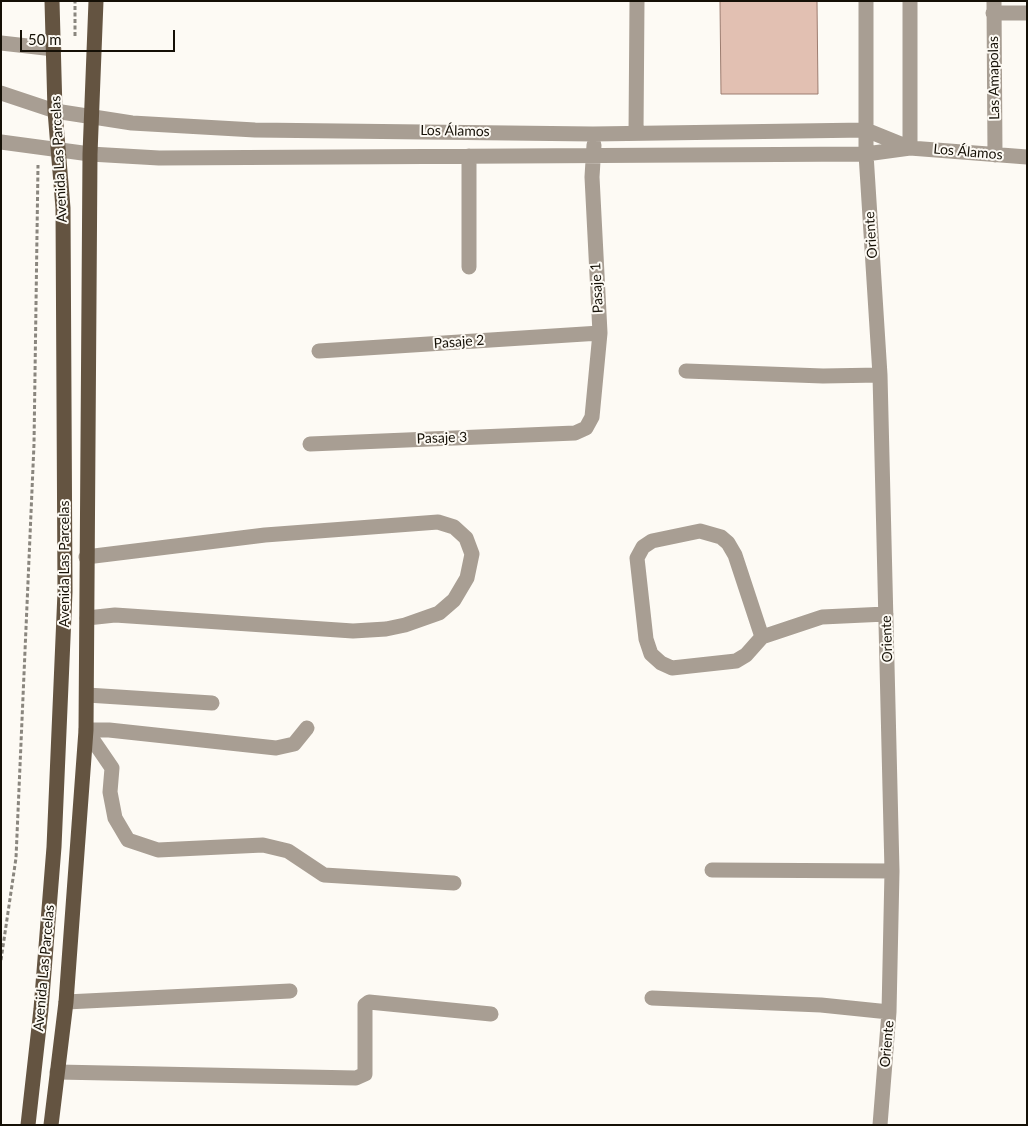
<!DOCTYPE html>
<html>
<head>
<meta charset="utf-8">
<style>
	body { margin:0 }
	#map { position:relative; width:1028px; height:1126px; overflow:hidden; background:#fdfaf4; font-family:Lato,sans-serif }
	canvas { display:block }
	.frame { position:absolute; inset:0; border:2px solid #151006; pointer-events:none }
	.scale { position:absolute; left:20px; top:30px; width:155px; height:22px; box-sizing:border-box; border:2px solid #151006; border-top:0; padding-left:6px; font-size:15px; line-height:18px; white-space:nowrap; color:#151006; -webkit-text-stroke:4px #fdfaf4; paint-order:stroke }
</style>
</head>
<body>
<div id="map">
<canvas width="1028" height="1126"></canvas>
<div class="frame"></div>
<div class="scale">50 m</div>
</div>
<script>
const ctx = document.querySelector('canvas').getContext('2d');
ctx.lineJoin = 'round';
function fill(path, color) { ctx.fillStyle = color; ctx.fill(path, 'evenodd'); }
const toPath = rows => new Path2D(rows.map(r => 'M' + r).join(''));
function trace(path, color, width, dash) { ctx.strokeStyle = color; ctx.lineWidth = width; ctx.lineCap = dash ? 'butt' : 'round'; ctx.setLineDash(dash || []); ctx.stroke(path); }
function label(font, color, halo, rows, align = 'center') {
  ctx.font = font + ' Lato,sans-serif'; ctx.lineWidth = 4; ctx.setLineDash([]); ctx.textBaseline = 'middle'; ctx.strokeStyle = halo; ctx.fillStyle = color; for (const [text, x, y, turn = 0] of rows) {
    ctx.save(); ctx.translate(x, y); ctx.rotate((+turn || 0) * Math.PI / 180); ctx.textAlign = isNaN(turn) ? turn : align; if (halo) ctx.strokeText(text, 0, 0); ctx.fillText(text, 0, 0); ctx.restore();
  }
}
const building = toPath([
	[720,1,817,1,818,94,721,94,720,1]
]);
const path = toPath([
	[75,36,75,1],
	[1,960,16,858,34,444,38,165]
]);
const minor = toPath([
	[866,1,866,154,880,375,892,871,889,1012,880,1125],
	[994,1,995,155],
	[993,13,1027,13],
	[1,43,54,49],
	[1,93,55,111,132,123,255,130,593,134,866,130,908,147],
	[636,133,637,1],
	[1,142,90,154,159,158,866,154,910,148,1027,157],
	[910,148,910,1],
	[469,156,469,267],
	[319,351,600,333],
	[686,371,823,376,880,375],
	[310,444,575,433,586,428,592,417,600,333,592,177,594,145],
	[86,557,265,535,438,522,454,527,466,538,472,554,467,578,454,600,439,613,405,625,386,629,353,631,115,615,87,618],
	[762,637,735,555,728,543,721,537,700,531,652,541,643,547,637,558,646,639,651,654,661,663,672,668,736,661,746,655,762,637,822,617,886,614],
	[87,695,212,703],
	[86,730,112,768,110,792,115,818,128,840,158,850,263,845,288,851,324,875,454,883],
	[86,730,109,730,276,748,294,744,307,728],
	[712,870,892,871],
	[652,998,821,1005,889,1012],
	[66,1002,290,991],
	[57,1072,356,1078,365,1074,365,1005,369,1002,491,1014]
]);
const major = toPath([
	[28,1125,41,1009,54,847,65,592,63,208,55,111,52,1],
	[51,1125,66,1002,86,730,90,154,96,1]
]);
const streetNames = [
	["Las Amapolas",994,78,-91],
	["Los Álamos",455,131,1],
	["Los Álamos",968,152,5],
	["Avenida Las Parcelas",59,159,-93],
	["Oriente",871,235,-94],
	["Pasaje 1",597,288,-93],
	["Pasaje 2",459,342,-4],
	["Pasaje 3",442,438,-2],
	["Avenida Las Parcelas",64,564,-90],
	["Oriente",887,639,-92],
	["Avenida Las Parcelas",44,968,-85],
	["Oriente",887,1044,-85]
];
fill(building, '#e2c0b2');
trace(building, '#9d7d70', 1);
trace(path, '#8a867e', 3, [4, 2.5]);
trace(minor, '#a89e93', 15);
trace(major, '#645441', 15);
label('14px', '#151006', '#fdfaf4', streetNames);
</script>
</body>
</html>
